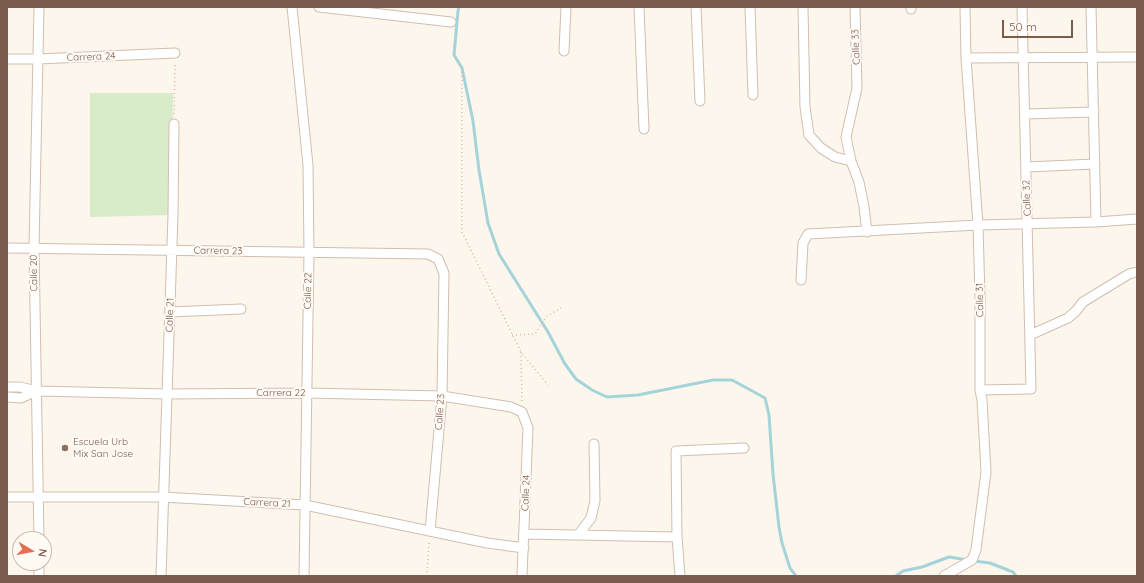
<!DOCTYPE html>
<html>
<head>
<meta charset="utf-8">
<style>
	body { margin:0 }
	#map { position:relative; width:1144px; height:583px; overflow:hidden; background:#fdf6ec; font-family:Quicksand,sans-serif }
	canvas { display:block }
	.frame { position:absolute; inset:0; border:8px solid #7a5c4d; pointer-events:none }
	.north { position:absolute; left:12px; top:531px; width:40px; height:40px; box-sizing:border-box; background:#fffaf3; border:1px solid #cabbb1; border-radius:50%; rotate:100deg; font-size:11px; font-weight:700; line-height:16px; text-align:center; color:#7a5c4d }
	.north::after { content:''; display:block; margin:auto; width:14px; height:18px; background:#e76f51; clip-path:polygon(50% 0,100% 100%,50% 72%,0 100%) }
	.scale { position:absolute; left:1002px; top:20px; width:71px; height:18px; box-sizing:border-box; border:2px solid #7a5c4d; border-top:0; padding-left:5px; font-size:12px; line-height:14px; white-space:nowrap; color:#7a5c4d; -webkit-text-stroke:3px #fffaf3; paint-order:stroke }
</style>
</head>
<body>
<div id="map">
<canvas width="1144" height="583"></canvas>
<div class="frame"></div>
<div class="north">N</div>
<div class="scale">50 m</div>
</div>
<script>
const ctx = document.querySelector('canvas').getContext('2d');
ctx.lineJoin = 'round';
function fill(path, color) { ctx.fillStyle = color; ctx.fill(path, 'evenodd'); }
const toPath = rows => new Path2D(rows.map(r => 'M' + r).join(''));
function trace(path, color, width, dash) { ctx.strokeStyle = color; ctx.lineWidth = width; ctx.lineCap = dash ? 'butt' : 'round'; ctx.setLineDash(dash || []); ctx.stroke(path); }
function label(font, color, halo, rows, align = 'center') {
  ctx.font = font + ' Quicksand,sans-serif'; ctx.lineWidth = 4; ctx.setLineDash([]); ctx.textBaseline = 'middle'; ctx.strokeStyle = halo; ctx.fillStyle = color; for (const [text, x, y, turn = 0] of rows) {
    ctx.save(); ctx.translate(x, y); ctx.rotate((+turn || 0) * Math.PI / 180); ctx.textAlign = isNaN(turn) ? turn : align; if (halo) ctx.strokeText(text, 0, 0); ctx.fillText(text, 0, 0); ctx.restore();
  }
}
const green = toPath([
	[90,93,173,93,171,215,90,217]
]);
const stream = toPath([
	[459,7,458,11,454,55,462,68,473,121,479,170,488,223,499,254,548,332,565,364,576,379,592,390,607,397,638,395,713,380,732,380,765,398,769,415,773,474,779,527,782,543,790,568,796,576],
	[974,561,990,563,1013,572,1016,576],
	[896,576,903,571,922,567,949,557,968,560]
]);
const path = toPath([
	[462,68,462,232,521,352,548,385],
	[174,114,175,62],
	[512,335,535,334,546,317,561,308],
	[521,352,522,402],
	[427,576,429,541]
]);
const street = toPath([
	[39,7,34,248,39,539],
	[292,7,308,165,309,253,304,576],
	[319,7,451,22],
	[639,7,644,129],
	[696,7,700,101],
	[750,7,753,95],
	[803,7,805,107,809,135,821,148,835,157,851,161],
	[855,7,857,88,846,137,851,161,859,182,864,207,867,232],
	[911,7,911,9],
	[1091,7,1096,222],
	[564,51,566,7],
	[966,58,1137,57],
	[7,59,38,59,175,53],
	[1025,114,1094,112],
	[1026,167,1095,164],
	[7,248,428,254,438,259,444,273,442,396,430,531],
	[801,280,803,243,808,234,978,225,1096,222,1137,219],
	[170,312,241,309],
	[1030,335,1068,318,1076,311,1083,302,1129,274,1137,272],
	[7,387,20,387,37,391,166,394,307,393,442,396,511,407,522,412,528,428,522,576],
	[980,390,1031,389,1022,7],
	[7,397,21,398,37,391],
	[7,497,162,497,305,505,487,543,524,548],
	[524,534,677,537],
	[579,534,591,518,595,501,594,444],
	[39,576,39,563],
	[161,576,173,215,174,124],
	[680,576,677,537,676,451,744,448],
	[944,576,972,560,976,550,986,472,982,400,980,390,980,298,978,225,966,58,965,7]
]);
const markers = [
	[65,448,4,"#8d6e63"]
];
const streetNames = [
	["Calle 33",856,47,-92],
	["Carrera 24",91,57,-2],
	["Calle 32",1027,198,-92],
	["Carrera 23",218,251,1],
	["Calle 20",34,273,-91],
	["Calle 22",308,291,-89],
	["Calle 31",980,300,-91],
	["Calle 21",170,315,-88],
	["Carrera 22",281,393],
	["Calle 23",440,412,-86],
	["Calle 24",526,493,-88],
	["Carrera 21",267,503,3]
];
const educationNames = [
	["Escuela Urb",73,442],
	["Mix San Jose",73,454]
];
fill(green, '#d8ecc9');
trace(stream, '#a5d3da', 3);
trace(street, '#d1beb0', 11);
trace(path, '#d9b8a5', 1.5, [1, 3]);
trace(street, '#fff', 9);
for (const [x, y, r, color] of markers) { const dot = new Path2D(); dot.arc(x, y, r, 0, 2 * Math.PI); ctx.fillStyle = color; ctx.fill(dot); trace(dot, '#fffaf3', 1.5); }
label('10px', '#7a5c4d', '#fffaf3', streetNames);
label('10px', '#785e54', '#fffaf3', educationNames, 'left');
</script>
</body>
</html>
